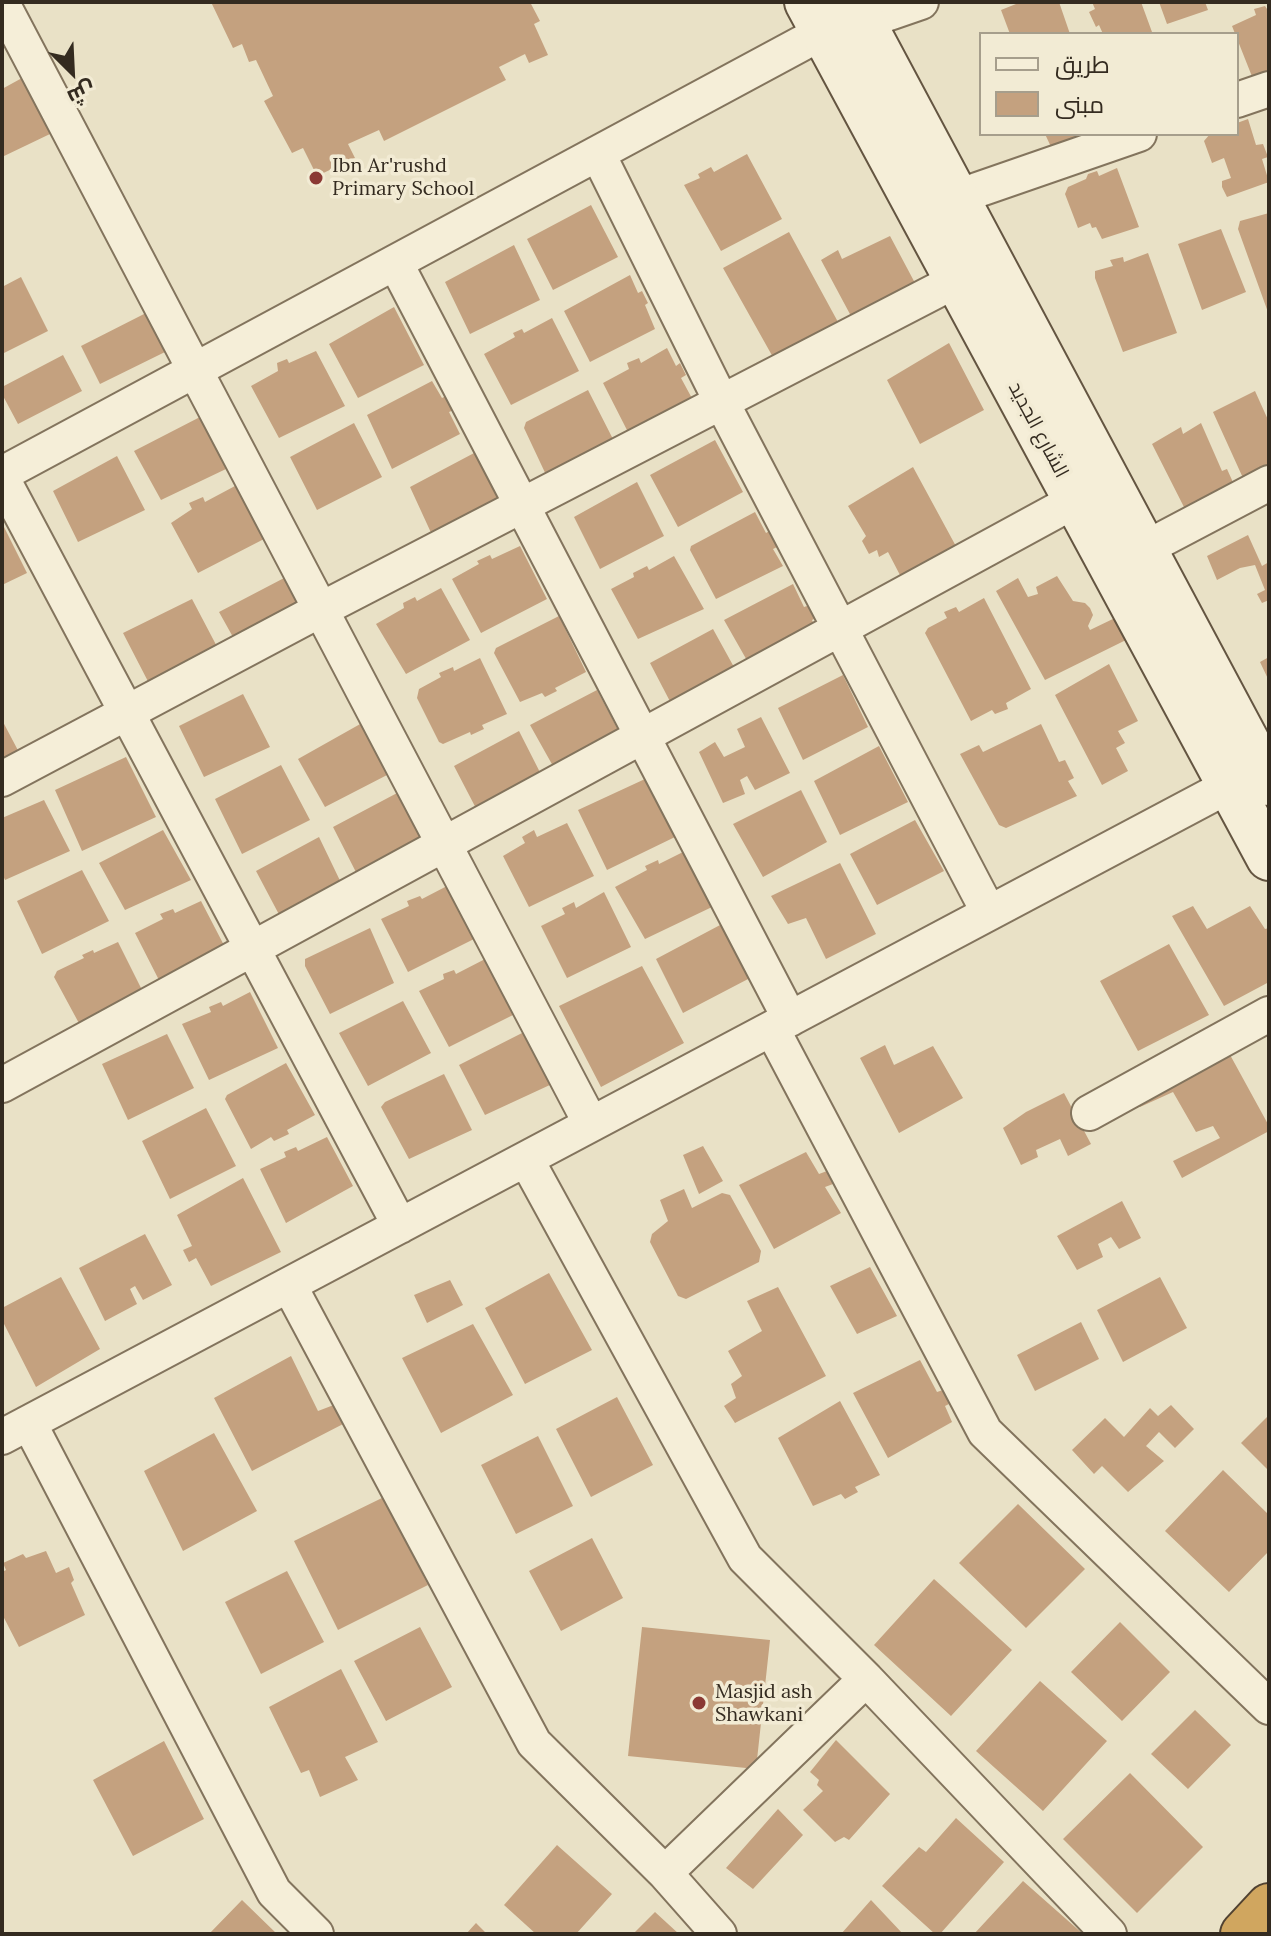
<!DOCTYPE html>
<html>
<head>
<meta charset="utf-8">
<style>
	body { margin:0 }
	#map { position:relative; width:1271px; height:1936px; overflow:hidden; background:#e9e1c6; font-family:Lora,Cairo,serif }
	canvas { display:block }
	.frame { position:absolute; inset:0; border:4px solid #342b20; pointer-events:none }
	.legend { position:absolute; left:979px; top:32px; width:260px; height:104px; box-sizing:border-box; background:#f2ebd4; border:2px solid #a69e8c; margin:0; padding:10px 14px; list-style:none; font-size:24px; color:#342b20 }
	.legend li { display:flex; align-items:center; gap:16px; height:40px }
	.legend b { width:40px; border:2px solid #a69e8c }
	.north { position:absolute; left:32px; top:32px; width:80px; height:80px; -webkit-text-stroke:6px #f2ebd4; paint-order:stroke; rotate:156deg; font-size:22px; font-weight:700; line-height:32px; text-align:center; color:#342b20 }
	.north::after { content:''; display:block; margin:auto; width:28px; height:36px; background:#342b20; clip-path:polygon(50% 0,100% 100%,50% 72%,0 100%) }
</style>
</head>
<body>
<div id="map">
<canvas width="1271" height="1936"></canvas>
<div class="frame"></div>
<ul class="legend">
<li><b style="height:10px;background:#f5eed8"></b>طريق</li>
<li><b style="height:22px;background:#c4a17f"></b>مبنى</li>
</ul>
<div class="north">ش</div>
</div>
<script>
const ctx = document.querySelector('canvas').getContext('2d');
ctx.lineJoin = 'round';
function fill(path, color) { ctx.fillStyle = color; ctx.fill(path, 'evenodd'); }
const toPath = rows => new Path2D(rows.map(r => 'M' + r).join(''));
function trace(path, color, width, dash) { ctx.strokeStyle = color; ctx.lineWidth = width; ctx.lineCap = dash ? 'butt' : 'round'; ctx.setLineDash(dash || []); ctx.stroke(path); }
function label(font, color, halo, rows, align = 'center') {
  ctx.font = font + ' Lora,Cairo,serif'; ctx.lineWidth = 7; ctx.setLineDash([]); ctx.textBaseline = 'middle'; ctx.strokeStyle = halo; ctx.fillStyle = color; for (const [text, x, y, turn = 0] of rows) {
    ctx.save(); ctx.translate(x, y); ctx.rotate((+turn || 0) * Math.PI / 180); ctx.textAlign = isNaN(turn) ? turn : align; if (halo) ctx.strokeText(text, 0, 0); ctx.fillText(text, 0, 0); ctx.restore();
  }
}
const building = toPath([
	[211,2,530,2,540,21,534,24,548,55,529,63,525,54,499,67,506,80,384,141,379,130,348,144,355,158,317,176,303,148,292,153,264,101,273,96,256,60,249,62,242,44,233,48],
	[1021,2,1059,2,1070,34,1010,34,1001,10],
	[1092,2,1141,2,1152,32,1103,34,1099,25,1096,27,1089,12,1095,9],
	[1159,2,1205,2,1208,10,1167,24],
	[1265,6,1269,12,1269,73,1253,79,1232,26,1256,15,1254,9],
	[22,78,50,134,2,157,2,89],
	[1248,119,1256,145,1263,144,1268,157,1262,159,1269,182,1227,197,1222,187,1222,181,1231,178,1224,158,1212,163,1204,141,1210,134,1237,134,1237,123],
	[1045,134,1099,134,1052,149],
	[747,154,782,219,721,251,684,185,700,178,698,174,711,167,714,172],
	[1117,168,1139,227,1102,239,1096,227,1092,228,1090,223,1078,228,1065,194,1068,187,1086,179,1088,174,1097,171,1099,176],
	[591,205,618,257,553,290,527,239],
	[1269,213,1269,315,1238,229,1240,221],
	[1221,229,1246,292,1202,310,1178,244],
	[789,232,838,322,774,359,723,268],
	[890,236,915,283,851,316,821,260,838,250,842,259],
	[514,245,540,300,470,334,445,282],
	[1148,253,1177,333,1123,352,1095,278,1095,271,1113,266,1110,260,1123,257,1124,262],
	[630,275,638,293,642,291,648,303,645,305,655,329,590,362,564,311],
	[21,277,48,331,2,354,2,287],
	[394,307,424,365,358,398,329,344],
	[146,313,165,352,100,384,81,346],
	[552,318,579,371,511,405,484,354,515,337,513,333,522,329,524,333],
	[949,343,984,410,920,444,887,380],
	[667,348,676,366,680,363,686,375,681,378,694,402,629,434,603,383,629,369,627,363,639,358,641,363],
	[316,351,345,406,279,438,251,386,278,371,277,363,287,359,289,363],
	[63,355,82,391,18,424,2,394,2,387],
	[432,381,442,398,446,396,454,410,449,412,460,434,392,469,367,415],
	[588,390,616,445,548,479,524,428,526,422],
	[1255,391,1269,422,1269,474,1243,478,1213,412],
	[200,417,226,469,161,500,134,451],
	[354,423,382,477,317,510,290,457],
	[1201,423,1222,471,1227,469,1236,489,1186,511,1152,444,1181,427,1183,434],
	[715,440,743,492,678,527,650,475],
	[476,452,501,503,433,537,410,487],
	[117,456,145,510,78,542,53,491],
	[913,467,958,550,901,577,888,552,879,557,877,550,869,554,862,541,866,536,848,506],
	[637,482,664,536,600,569,574,517],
	[235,486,264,539,198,573,171,523,192,509,189,503,203,497,205,502],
	[755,512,766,533,771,530,779,546,773,549,783,566,716,599,690,550,691,546],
	[2,523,27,573,2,585],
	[1248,535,1262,566,1269,562,1269,600,1262,603,1257,594,1265,590,1255,565,1240,568,1217,580,1207,556],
	[520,546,547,599,481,633,452,579,479,564,477,561,490,555,492,559],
	[674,556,704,609,638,639,611,589,634,577,633,573,647,566,649,570],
	[1057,576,1073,601,1085,603,1090,608,1093,615,1088,626,1090,630,1117,617,1128,639,1045,680,996,591,1018,578,1028,597,1038,594,1036,587],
	[286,577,303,612,238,646,219,612],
	[793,584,804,607,810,605,816,618,812,620,820,637,753,671,724,620],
	[441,588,470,640,406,674,376,624,404,608,403,603,415,597,417,601],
	[984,598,1031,689,1006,703,1008,709,995,714,992,710,971,721,925,633,928,628,947,618,944,612,956,607,959,612],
	[192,599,223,658,154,693,123,633],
	[559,616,586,672,555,688,557,691,545,697,542,693,520,702,494,653,496,648],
	[713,629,740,678,675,711,650,663],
	[1269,657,1269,681,1260,662],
	[480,658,507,714,482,725,484,729,471,735,470,732,443,744,439,742,417,698,419,689,441,677,439,673,453,667,454,671],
	[1109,664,1138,721,1118,731,1125,743,1116,748,1128,771,1102,785,1055,695],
	[843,675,868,727,803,760,778,708],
	[597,690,624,741,558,775,530,725],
	[243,694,270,747,204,777,179,726],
	[761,717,790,773,755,790,747,776,740,780,745,794,723,803,699,752,715,742,724,757,745,747,737,729],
	[2,720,22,758,2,767],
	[362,723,389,774,325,807,298,759],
	[1041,724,1059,762,1065,760,1074,778,1068,781,1077,796,1006,828,999,825,960,754,979,745,983,752],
	[519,731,549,790,480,816,454,766],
	[879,746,908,802,840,835,814,781],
	[126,757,156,817,82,851,55,790],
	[281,765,310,820,242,854,215,799],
	[645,779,675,837,607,870,578,810],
	[801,790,827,842,763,877,733,824],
	[399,792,427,848,361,882,333,827],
	[44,800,70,851,5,880,2,873,2,818],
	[915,820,944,871,877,905,850,854],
	[567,823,594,876,529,907,503,856,525,843,522,837,534,830,537,837],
	[163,830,191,880,125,910,99,863],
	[319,837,345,891,283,922,256,871],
	[683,852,712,907,645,939,615,887,647,870,645,866,658,860,659,864],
	[840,863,876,934,826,959,806,918,788,924,771,896],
	[82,870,109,921,42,954,17,901],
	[447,886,476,938,408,972,381,919,409,906,407,901,420,896,422,899],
	[604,892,631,947,567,978,541,926,565,914,562,908,574,902,576,908],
	[201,901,228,953,162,986,135,933,163,919,160,914,173,909,175,913],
	[1193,906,1207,929,1250,906,1265,929,1269,928,1269,982,1224,1006,1172,916],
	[722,924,750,978,683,1013,656,959],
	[370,928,394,983,330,1014,305,966,305,959],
	[118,942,145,996,81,1027,54,977,57,971,84,958,82,955,93,950,94,953],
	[1169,944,1209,1015,1138,1051,1100,981],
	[489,957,515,1014,449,1047,419,991,444,979,443,974,454,970,456,974],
	[642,966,684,1043,601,1087,559,1006],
	[250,992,278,1048,209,1080,182,1024,211,1012,209,1007,221,1002,223,1006],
	[403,1001,431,1053,368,1086,339,1033],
	[526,1031,552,1084,485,1115,459,1065],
	[167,1034,194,1088,128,1120,102,1064],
	[1223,1042,1269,1126,1269,1131,1182,1178,1173,1161,1220,1138,1213,1126,1196,1132,1173,1092,1140,1107,1132,1092],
	[885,1045,894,1065,933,1046,963,1098,899,1133,860,1058],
	[286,1063,315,1115,287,1130,289,1134,274,1141,271,1137,251,1149,225,1099,227,1095],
	[444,1074,472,1130,409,1159,381,1107,385,1102],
	[1064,1093,1091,1144,1068,1156,1060,1139,1036,1150,1038,1157,1021,1165,1003,1128,1026,1112],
	[206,1108,236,1166,170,1199,142,1141],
	[327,1137,353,1186,286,1223,260,1169,286,1157,284,1152,296,1147,298,1151],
	[703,1146,723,1181,699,1194,683,1155],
	[806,1152,819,1174,827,1171,833,1184,825,1187,841,1213,774,1249,739,1185],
	[243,1178,281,1252,211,1286,196,1258,189,1262,183,1250,192,1246,177,1215],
	[684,1189,692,1208,722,1193,730,1195,761,1251,759,1262,686,1299,678,1296,650,1242,652,1234,668,1221,660,1200],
	[1122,1201,1141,1238,1119,1249,1111,1237,1098,1244,1103,1257,1077,1270,1057,1236],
	[145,1234,172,1285,143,1300,135,1286,130,1289,137,1304,105,1321,79,1268],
	[870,1267,897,1316,857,1334,830,1286],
	[549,1273,592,1350,525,1384,485,1308],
	[61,1277,100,1349,36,1387,2,1320,2,1308],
	[1160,1277,1187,1328,1123,1362,1097,1310],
	[450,1280,463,1305,427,1323,414,1295],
	[778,1287,826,1376,735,1423,724,1406,736,1398,731,1384,742,1376,728,1351,762,1331,747,1301],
	[1081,1322,1099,1359,1035,1391,1017,1355],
	[473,1324,513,1395,441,1433,402,1358],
	[291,1356,318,1411,339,1403,347,1422,252,1471,214,1398],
	[920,1360,937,1392,943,1390,949,1404,945,1406,952,1422,888,1458,853,1393],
	[617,1397,653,1465,591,1497,556,1429],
	[840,1401,880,1475,855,1487,858,1492,845,1499,841,1494,813,1506,778,1438],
	[1171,1405,1194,1429,1175,1448,1159,1432,1146,1446,1164,1461,1128,1492,1102,1466,1094,1474,1072,1450,1105,1418,1124,1437,1150,1408,1158,1416],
	[1269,1415,1269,1471,1241,1443],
	[214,1433,257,1511,183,1551,144,1471],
	[538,1436,573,1506,516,1534,481,1465],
	[1223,1470,1269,1515,1269,1551,1229,1592,1165,1531],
	[384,1497,428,1585,338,1630,294,1541],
	[1018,1504,1085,1569,1026,1628,959,1563],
	[592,1538,623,1598,561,1631,529,1571],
	[46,1551,56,1573,69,1567,74,1580,71,1583,85,1615,19,1647,2,1614,2,1572,6,1570,3,1563,23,1554,26,1558],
	[287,1571,324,1642,261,1674,225,1602],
	[934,1579,1012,1650,951,1716,874,1645],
	[1120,1622,1170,1672,1122,1721,1071,1672],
	[420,1627,452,1687,386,1721,354,1661],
	[642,1627,770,1640,756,1769,628,1756],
	[341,1669,378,1742,345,1757,358,1780,320,1797,309,1770,301,1773,269,1707],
	[1040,1681,1107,1741,1043,1811,976,1751],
	[1195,1710,1231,1745,1188,1789,1151,1754],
	[836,1740,890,1794,849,1840,844,1837,835,1842,803,1810,823,1791,817,1785,819,1780,810,1772],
	[164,1741,204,1819,133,1856,93,1780],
	[1130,1773,1203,1847,1137,1913,1063,1839],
	[778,1809,803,1835,753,1889,726,1868],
	[956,1818,1004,1862,940,1934,935,1934,882,1886,919,1847,926,1852],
	[557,1845,612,1894,576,1934,536,1934,504,1905],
	[1023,1881,1083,1934,974,1934],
	[242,1900,277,1934,209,1934],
	[871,1900,903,1934,841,1934],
	[655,1912,679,1934,633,1934],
	[476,1923,487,1934,466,1934]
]);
const street = toPath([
	[2,3,591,1124],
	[863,22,921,2],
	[1237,100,1269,89],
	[598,154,722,403,989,913],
	[957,197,1139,134],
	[396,264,790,1019],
	[2,474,823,32],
	[2,478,400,1226],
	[1144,549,1269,483],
	[2,779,320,610,957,280],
	[772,1029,985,1432,1269,1707],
	[2,1085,1076,500],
	[1089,1113,1269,1014],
	[526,1159,745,1558,866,1679,1109,1934],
	[289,1285,534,1743,665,1873,719,1934],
	[29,1423,274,1892,316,1934],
	[2,1437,1251,774],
	[665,1873,866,1679]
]);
const secondary = toPath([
	[807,2,1269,858],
	[852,2,1269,783]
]);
const highway = toPath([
	[1243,1934,1269,1906]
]);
const markers = [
	[316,178,8,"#8b3934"],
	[699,1703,8,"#8b3934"]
];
const poiNames = [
	["Ibn Ar'rushd",332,166],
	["Primary School",332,189],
	["Masjid ash",715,1692],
	["Shawkani",715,1715]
];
const streetNames = [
	["الشارع الجديد",1038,430,62]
];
fill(building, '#c4a17f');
trace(street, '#83745d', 38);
trace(secondary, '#645541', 48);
trace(highway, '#514231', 48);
trace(street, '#f5eed8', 34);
trace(secondary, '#f5eed8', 44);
trace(highway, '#d0a65f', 44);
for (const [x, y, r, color] of markers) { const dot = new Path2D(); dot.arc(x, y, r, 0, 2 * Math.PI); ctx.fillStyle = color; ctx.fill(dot); trace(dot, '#f2ebd4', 3); }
label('20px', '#342b20', '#f2ebd4', poiNames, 'left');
label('20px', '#342b20', '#f2ebd4', streetNames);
</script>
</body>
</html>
